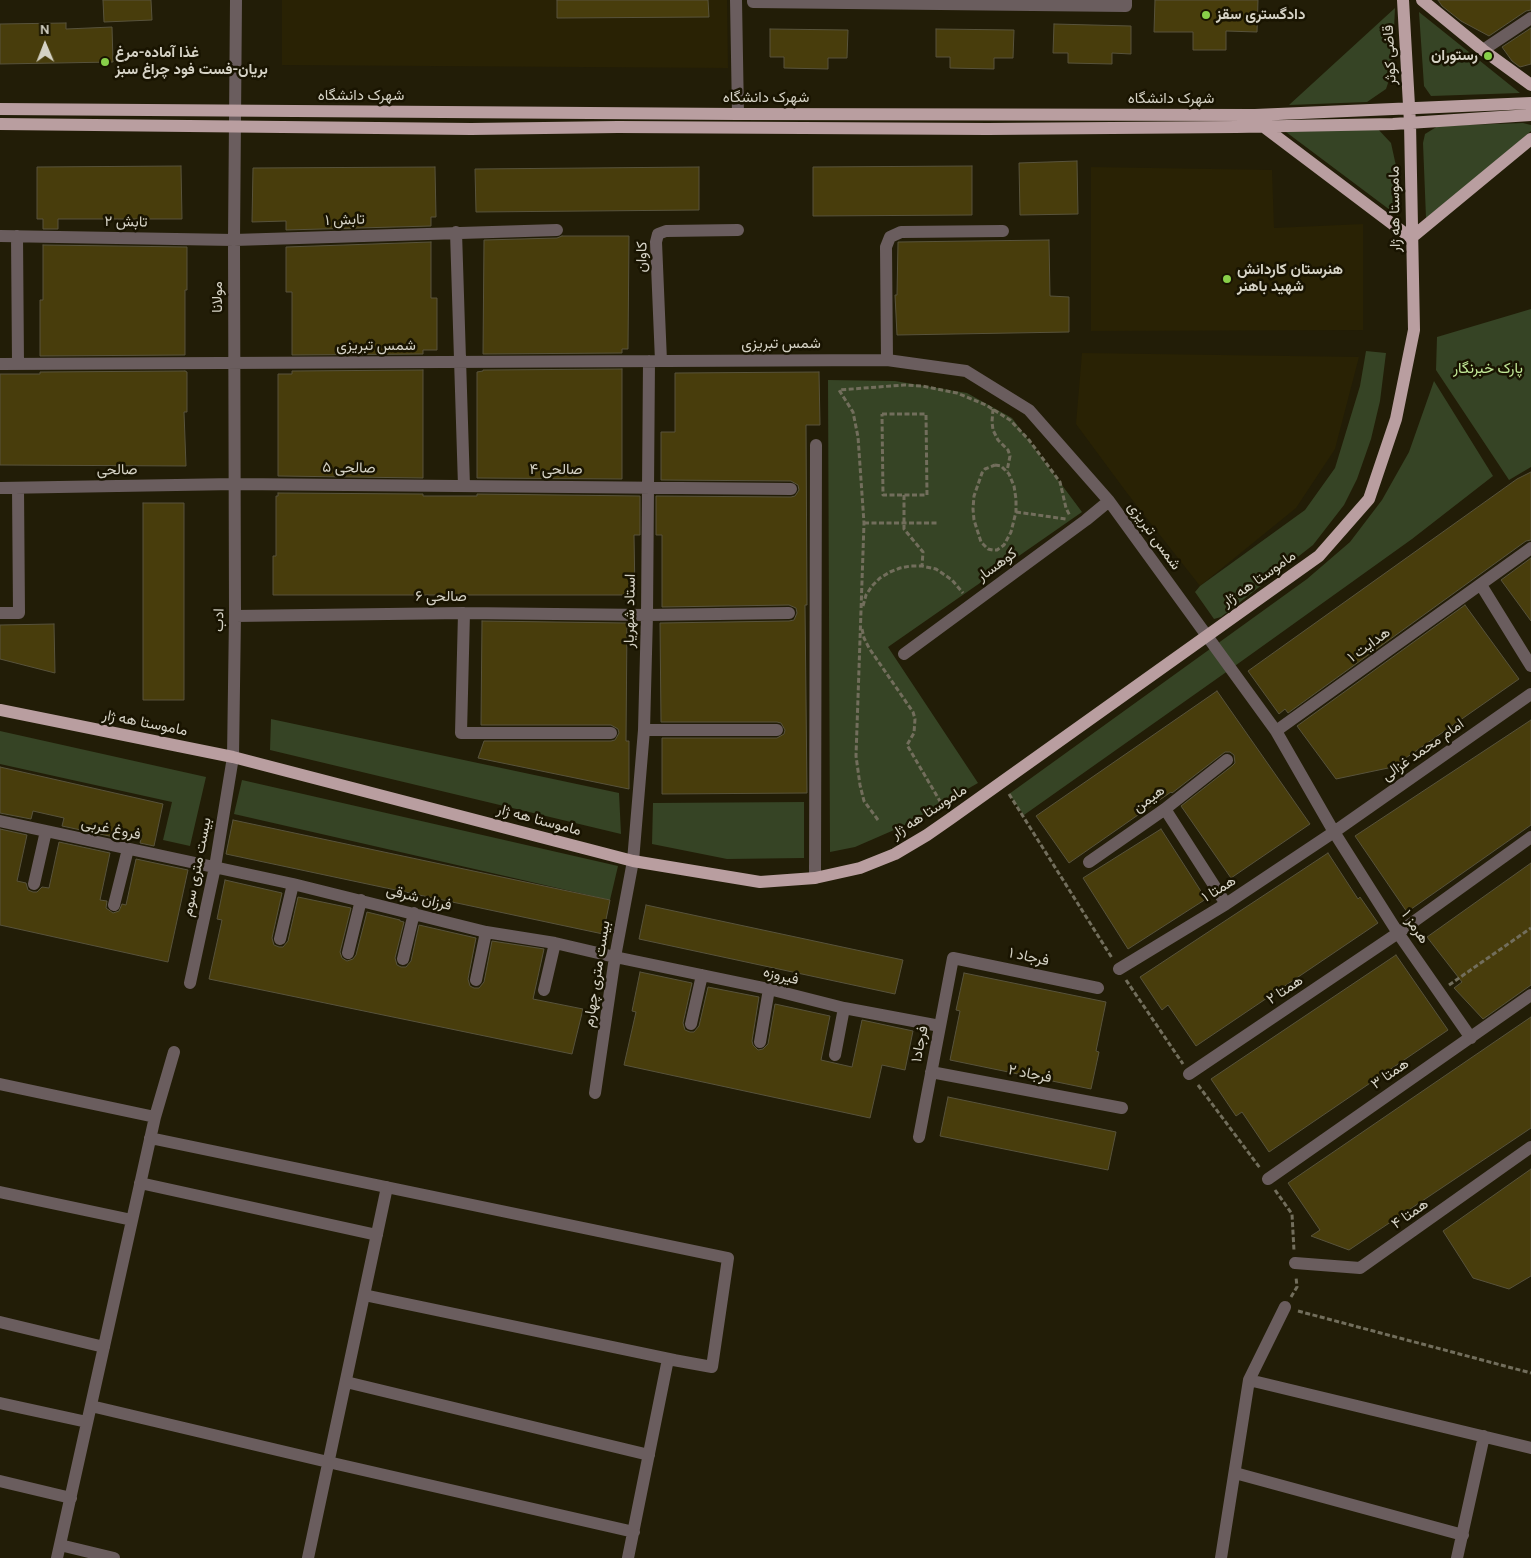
<!DOCTYPE html>
<html>
<head>
<meta charset="utf-8">
<style>
	body { margin:0 }
	#map { position:relative; width:1531px; height:1558px; overflow:hidden; background:#221d07; font-family:Karla,sans-serif }
	canvas { display:block }
	.north { position:absolute; left:20px; top:20px; width:50px; height:50px; -webkit-text-stroke:4px #191401; paint-order:stroke; rotate:359deg; font-size:14px; font-weight:700; line-height:20px; text-align:center; color:#d5d2c5 }
	.north::after { content:''; display:block; margin:auto; width:18px; height:22px; background:#d5d2c5; clip-path:polygon(50% 0,100% 100%,50% 72%,0 100%) }
</style>
</head>
<body>
<div id="map">
<canvas width="1531" height="1558"></canvas>
<div class="north">N</div>
</div>
<script>
const ctx = document.querySelector('canvas').getContext('2d');
ctx.lineJoin = 'round';
function fill(path, color) { ctx.fillStyle = color; ctx.fill(path, 'evenodd'); }
const toPath = rows => new Path2D(rows.map(r => 'M' + r).join(''));
function trace(path, color, width, dash) { ctx.strokeStyle = color; ctx.lineWidth = width; ctx.lineCap = dash ? 'butt' : 'round'; ctx.setLineDash(dash || []); ctx.stroke(path); }
function label(font, color, halo, rows, align = 'center') {
  ctx.font = font + ' Karla,Vazirmatn,sans-serif'; ctx.lineWidth = 5; ctx.setLineDash([]); ctx.textBaseline = 'middle'; ctx.strokeStyle = halo; ctx.fillStyle = color; for (const [text, x, y, turn = 0] of rows) {
    ctx.save(); ctx.translate(x, y); ctx.rotate((+turn || 0) * Math.PI / 180); ctx.textAlign = isNaN(turn) ? turn : align; if (halo) ctx.strokeText(text, 0, 0); ctx.fillText(text, 0, 0); ctx.restore();
  }
}
const built = toPath([
	[282,0,727,0,728,68,282,65],
	[1091,167,1272,170,1274,228,1363,224,1363,330,1091,331],
	[1082,353,1359,357,1335,449,1296,508,1200,586,1127,493,1076,424]
]);
const green = toPath([
	[1395,8,1392,71,1386,89,1367,102,1289,105],
	[1419,12,1520,93,1431,96,1424,86],
	[1523,123,1531,125,1531,131,1503,156,1426,218,1423,143,1425,134,1438,126],
	[1376,127,1391,143,1398,175,1398,216,1282,129],
	[1531,309,1531,467,1509,480,1436,370,1437,337],
	[1366,351,1386,353,1380,401,1371,439,1357,479,1344,505,1313,545,1221,617,1214,619,1195,592,1200,586,1305,510,1335,468,1360,386],
	[828,380,895,381,967,393,1012,418,1082,512,888,647,978,783,901,827,855,847,830,852],
	[1434,381,1493,476,1412,539,1232,668,1024,815,1009,794,1307,579,1350,542,1382,500,1409,452],
	[271,719,619,793,621,834,270,750],
	[0,731,206,777,190,846,163,840,172,802,0,764],
	[242,780,618,866,610,900,234,814],
	[804,802,804,858,727,859,652,844,653,803]
]);
const building = toPath([
	[103,0,151,0,152,20,104,22,103,0],
	[557,0,708,0,709,17,557,18,557,0],
	[1155,0,1258,0,1257,32,1226,31,1226,50,1193,50,1193,32,1154,32,1155,0],
	[1438,0,1531,0,1531,10,1526,11,1489,36,1461,21,1442,6,1438,0],
	[66,23,66,29,112,27,113,62,0,64,0,24,66,23],
	[1054,24,1131,26,1131,54,1112,53,1112,64,1068,63,1068,53,1053,53,1054,24],
	[1531,28,1531,64,1520,67,1512,61,1502,47,1531,28],
	[770,29,848,30,847,58,828,58,828,69,784,68,784,57,770,57,770,29],
	[936,29,1014,30,1013,58,994,58,994,69,950,68,950,57,936,57,936,29],
	[1077,161,1078,214,1020,215,1019,163,1077,161],
	[181,166,182,219,58,219,58,229,43,229,43,219,37,219,37,167,181,166],
	[972,166,972,215,813,216,813,167,972,166],
	[435,167,436,217,431,217,431,226,286,230,286,221,252,222,253,168,435,167],
	[699,167,699,210,476,212,475,169,699,167],
	[562,236,629,236,628,349,622,349,622,353,483,354,484,240,557,238,562,236],
	[1049,240,1050,296,1069,297,1069,332,897,335,895,295,897,295,898,242,1049,240],
	[431,242,431,298,437,298,437,350,423,350,423,354,292,355,292,292,286,292,286,247,431,242],
	[43,245,187,247,187,290,185,290,185,355,40,356,40,300,43,300,43,245],
	[622,369,622,479,477,478,477,372,483,371,483,370,622,369],
	[423,370,423,478,278,476,278,374,292,374,292,371,423,370],
	[185,371,187,372,187,412,184,412,186,466,0,465,0,374,40,374,40,372,185,371],
	[819,372,820,425,806,425,807,605,805,605,807,793,662,794,662,738,777,738,784,734,785,730,781,723,777,722,661,722,660,623,789,621,794,620,797,613,796,608,789,605,662,607,662,535,656,535,656,496,791,497,795,496,799,490,798,485,791,481,661,480,661,432,675,432,675,373,819,372],
	[1531,472,1531,540,1526,541,1288,713,1285,709,1279,714,1248,671,1440,534,1517,479,1531,472],
	[278,493,423,494,423,496,477,496,477,494,640,496,640,535,634,535,635,595,273,595,273,556,276,556,276,496,278,496,278,493],
	[143,503,184,503,184,700,143,700,143,503],
	[1531,558,1531,621,1501,580,1531,558],
	[1465,605,1519,679,1393,767,1336,779,1297,726,1465,605],
	[482,621,627,623,626,741,629,741,629,789,478,758,484,741,611,741,615,740,619,733,618,729,611,725,481,725,482,621],
	[54,624,55,673,0,659,0,625,54,624],
	[1217,691,1310,824,1231,878,1181,806,1232,766,1235,763,1234,755,1230,752,1225,752,1172,793,1171,792,1069,863,1036,816,1217,691],
	[1531,720,1531,825,1407,912,1355,836,1531,720],
	[0,767,163,804,154,846,140,843,142,835,116,829,114,837,62,826,64,818,33,811,31,819,0,813,0,767],
	[233,820,610,900,603,934,226,854,233,820],
	[0,829,27,835,17,881,26,883,28,890,33,892,37,892,42,887,49,888,59,842,110,853,100,900,107,901,106,908,113,913,119,911,122,904,126,905,136,859,188,870,168,962,0,925,0,829],
	[1161,829,1206,899,1128,949,1083,878,1161,829],
	[1328,853,1358,899,1360,897,1378,923,1196,1046,1168,1005,1162,1010,1140,977,1328,853],
	[1531,863,1531,985,1483,1019,1454,988,1462,982,1427,937,1531,863],
	[225,880,282,893,272,938,274,945,279,947,283,947,288,941,298,897,351,908,340,952,342,958,347,961,353,959,356,955,367,912,400,920,400,921,404,922,395,958,397,965,401,967,406,967,411,961,419,925,476,938,468,979,470,986,474,988,479,988,484,982,492,941,544,949,533,999,583,1009,572,1054,209,979,222,920,217,919,225,880],
	[646,905,903,960,895,994,639,939,646,905],
	[1396,955,1448,1030,1269,1152,1242,1112,1236,1116,1211,1079,1396,955],
	[640,972,692,983,683,1023,685,1030,690,1032,694,1032,699,1026,708,987,759,997,752,1041,753,1045,758,1050,763,1049,768,1044,775,1004,830,1016,821,1060,852,1067,862,1020,913,1031,905,1070,882,1065,870,1118,624,1065,636,1012,632,1011,640,972],
	[964,973,1106,1002,1096,1051,1099,1052,1091,1089,950,1060,960,1011,956,1010,964,973],
	[1531,1017,1531,1128,1349,1250,1311,1236,1320,1230,1288,1183,1531,1017],
	[948,1097,1116,1132,1108,1170,940,1136,948,1097],
	[1531,1169,1531,1276,1509,1289,1473,1278,1443,1231,1531,1169]
]);
const path = toPath([
	[993,409,992,422,993,430,998,440,1008,450,1010,456,1007,471],
	[882,414,926,414,927,495,883,495,882,414],
	[995,465,1001,466,1009,474,1014,486,1016,499,1016,512,1011,532,1004,545,997,550,993,550,988,549,981,542,974,520,973,509,974,496,982,473,985,469,995,465],
	[904,495,904,529,923,552,922,566],
	[1016,512,1066,519],
	[864,523,937,523],
	[863,606,866,595,872,586,880,578,890,572,900,568,911,566,922,566,936,569,952,580,963,593],
	[862,629,864,638,869,648,913,712,915,719,914,733,907,745,944,808],
	[1009,794,1112,958],
	[878,820,864,801,860,785,856,756,864,523,858,437,853,412,839,390,904,385,922,386,957,393,986,405,1010,420,1029,440,1060,482,1066,508,1070,516],
	[1126,980,1183,1064],
	[1449,985,1531,928],
	[1198,1085,1260,1168],
	[1275,1190,1292,1214,1294,1251],
	[1291,1297,1297,1287,1296,1277],
	[1298,1311,1531,1373]
]);
const minor = toPath([
	[736,0,738,114],
	[753,0,753,2,1126,6,1126,0],
	[1483,50,1531,18],
	[456,232,464,486],
	[0,236,234,240,557,230],
	[17,236,18,364],
	[887,360,886,247,890,237,901,232,1003,231],
	[661,361,656,242,658,234,666,231,738,230],
	[0,364,887,360,966,371,1029,410,1109,501,1276,731,1334,832,1398,933,1471,1038],
	[0,488,235,484,791,489],
	[1481,585,1531,666],
	[0,613,19,613,18,488],
	[464,613,461,733,611,733],
	[235,616,464,613,647,615,789,613],
	[904,654,1086,520,1109,501],
	[644,730,777,730],
	[1276,731,1531,548],
	[1165,809,1226,904],
	[0,821,293,884,486,932,555,943,615,957,769,989,844,1008,940,1026],
	[1089,862,1165,809,1227,760],
	[815,878,816,445],
	[34,884,46,831],
	[114,905,128,849],
	[280,939,293,884],
	[348,953,361,900],
	[403,959,414,913],
	[1119,969,1226,904,1334,832,1531,694],
	[476,980,486,932],
	[190,983,215,867,233,757,235,616,234,240,236,0],
	[544,990,555,943],
	[691,1024,702,975],
	[760,1042,769,989],
	[835,1055,844,1008],
	[931,1072,1122,1108],
	[1189,1074,1398,933,1531,837],
	[0,1084,155,1117],
	[595,1093,615,957,633,861,644,730,647,615,649,361],
	[919,1137,953,958,1098,988],
	[150,1138,728,1258,712,1367,668,1359,628,1558],
	[1268,1179,1531,995],
	[140,1183,377,1235],
	[0,1192,132,1220],
	[1295,1263,1360,1268,1531,1147],
	[364,1295,675,1360],
	[0,1322,104,1347],
	[1249,1380,1285,1307],
	[346,1382,649,1455],
	[0,1403,87,1422],
	[91,1406,328,1462,634,1532],
	[1235,1473,1463,1535],
	[0,1481,71,1498],
	[60,1545,114,1558],
	[57,1558,155,1117,174,1052],
	[308,1558,387,1187],
	[1221,1558,1249,1380,1531,1448],
	[1457,1558,1484,1436]
]);
const major = toPath([
	[1422,0,1483,50,1531,85],
	[0,109,738,114,1255,115,1531,103],
	[0,124,471,129,618,127,988,129,1236,127,1393,124,1531,115],
	[1260,124,1411,238,1531,139],
	[0,710,233,757,633,861,760,882,815,878,860,868,895,854,927,835,950,819,1319,556,1369,499,1396,419,1414,330,1410,123,1403,0]
]);
const markers = [
	[1206,15,5,"#88cf49"],
	[1488,56,5,"#88cf49"],
	[105,62,5,"#88cf49"],
	[1227,279,5,"#88cf49"]
];
const poiNames = [
	["دادگستری سقز",1216,15],
	["غذا آماده-مرغ",115,53],
	["بریان-فست فود چراغ سبز",115,70],
	["رستوران",1478,56,"right"],
	["هنرستان کاردانش",1237,270],
	["شهید باهنر",1237,287]
];
const streetNames = [
	["قاضی کوثر",1390,55,-93],
	["شهرک دانشگاه",361,96],
	["شهرک دانشگاه",766,98],
	["شهرک دانشگاه",1171,99],
	["ماموستا هه ژار",1395,209,-91],
	["تابش ۱",345,220,-2],
	["تابش ۲",126,222,1],
	["کاوان",642,257,-89],
	["مولانا",218,297,-90],
	["شمس تبریزی",781,344],
	["شمس تبریزی",376,346],
	["صالحی ۵",349,468,1],
	["صالحی",117,470,-1],
	["صالحی ۴",556,470],
	["شمس تبریزی",1154,536,54],
	["کوهسار",997,565,-36],
	["ماموستا هه ژار",1259,579,-35],
	["صالحی ۶",441,597],
	["استاد شهریار",630,611,-89],
	["ادب",219,620,-89],
	["هدایت ۱",1369,645,-36],
	["ماموستا هه ژار",145,723,11],
	["امام محمد غزالی",1423,750,-35],
	["هیمن",1149,799,-36],
	["ماموستا هه ژار",929,812,-33],
	["ماموستا هه ژار",539,820,15],
	["فروغ غربی",111,829,12],
	["بیست متری سوم",197,867,-79],
	["همتا ۱",1219,889,-32],
	["فرزان شرقی",419,898,14],
	["هرمز ۱",1415,927,56],
	["فرجاد ۱",1029,957,12],
	["بیست متری چهارم",597,974,-81],
	["فیروزه",781,976,14],
	["همتا ۲",1285,990,-34],
	["فرجاد۱",920,1044,-79],
	["فرجاد ۲",1030,1074,11],
	["همتا ۳",1390,1074,-35],
	["همتا ۴",1410,1214,-35]
];
const parkNames = [
	["پارک خبرنگار",1488,369]
];
fill(built, '#292204');
fill(green, '#364425');
fill(building, '#483d0c');
trace(building, '#58533c', 1);
trace(path, '#726e5c', 3, [5, 2.5]);
trace(minor, '#6a5d5e', 12);
trace(major, '#b99ea0', 12);
for (const [x, y, r, color] of markers) { const dot = new Path2D(); dot.arc(x, y, r, 0, 2 * Math.PI); ctx.fillStyle = color; ctx.fill(dot); trace(dot, '#191401', 2); }
label('bold 15px', '#d5d2c5', '#191401', poiNames, 'left');
label('15px', '#d5d2c5', '#191401', streetNames);
label('15px', '#c2e897', '#191401', parkNames);
</script>
</body>
</html>
